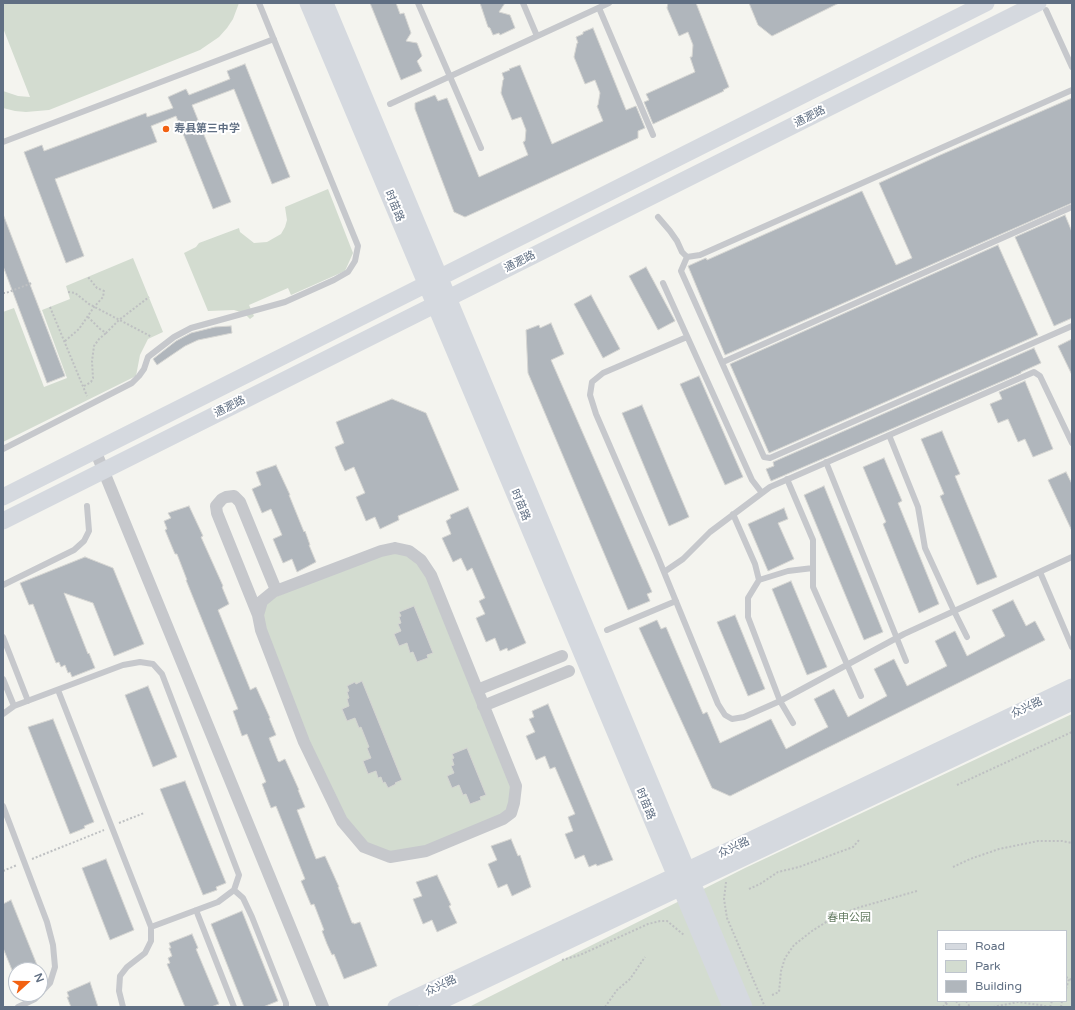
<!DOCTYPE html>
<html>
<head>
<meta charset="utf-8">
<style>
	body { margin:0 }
	#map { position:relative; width:1075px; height:1010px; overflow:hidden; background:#f4f4ef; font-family:"Varela Round",sans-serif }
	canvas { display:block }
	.frame { position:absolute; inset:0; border:4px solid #606f83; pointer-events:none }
	.legend { position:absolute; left:937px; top:930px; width:130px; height:72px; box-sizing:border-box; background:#fff; border:1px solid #bfc5cd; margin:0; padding:5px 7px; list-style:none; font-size:12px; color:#606f83 }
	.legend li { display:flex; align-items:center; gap:8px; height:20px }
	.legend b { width:20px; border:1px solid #bfc5cd }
	.north { position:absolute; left:8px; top:962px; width:40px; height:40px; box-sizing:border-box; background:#fff; border:1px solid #bfc5cd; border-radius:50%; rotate:69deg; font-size:11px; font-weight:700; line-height:16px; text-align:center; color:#606f83 }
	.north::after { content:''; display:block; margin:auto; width:14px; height:18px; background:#f26111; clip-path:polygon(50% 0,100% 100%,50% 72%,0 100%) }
</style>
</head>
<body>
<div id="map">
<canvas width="1075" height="1010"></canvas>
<div class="frame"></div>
<ul class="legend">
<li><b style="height:5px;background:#d5d9df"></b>Road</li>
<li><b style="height:11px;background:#d3dcd0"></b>Park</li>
<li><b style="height:11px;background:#b0b6bc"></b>Building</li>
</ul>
<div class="north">N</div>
</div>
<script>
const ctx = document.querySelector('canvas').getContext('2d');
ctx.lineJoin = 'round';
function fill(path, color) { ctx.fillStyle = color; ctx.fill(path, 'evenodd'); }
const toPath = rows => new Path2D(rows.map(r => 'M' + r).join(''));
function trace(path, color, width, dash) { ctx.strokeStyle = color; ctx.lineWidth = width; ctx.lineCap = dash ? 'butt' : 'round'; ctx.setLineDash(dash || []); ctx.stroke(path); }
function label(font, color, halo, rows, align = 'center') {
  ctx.font = font + ' "Varela Round","Noto Sans SC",sans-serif'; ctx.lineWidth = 4; ctx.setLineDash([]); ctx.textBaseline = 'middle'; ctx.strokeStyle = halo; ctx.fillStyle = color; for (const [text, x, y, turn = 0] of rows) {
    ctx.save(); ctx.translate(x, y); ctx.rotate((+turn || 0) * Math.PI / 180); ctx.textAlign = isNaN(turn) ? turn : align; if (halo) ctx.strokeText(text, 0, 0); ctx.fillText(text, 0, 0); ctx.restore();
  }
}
const green = toPath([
	[3,3,239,3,233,19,227,28,219,37,200,50,49,110,26,112,15,111,3,108,3,91,18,96,30,97,3,28],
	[328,189,353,253,345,271,291,295,288,288,249,305,254,316,250,319,244,313,234,310,208,311,184,253,196,247,199,243,239,228,240,232,254,243,267,242,281,234,285,227,287,220,285,207],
	[133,258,163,332,148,339,140,355,136,376,3,442,3,312,14,308,44,387,67,378,42,310,70,299,66,286],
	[382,552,409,554,428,575,512,785,510,802,504,815,425,847,390,854,364,842,344,817,307,742,265,632,262,613,266,601],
	[1072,714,1072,1007,469,1007,745,868],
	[938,931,1066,931,1066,1001,938,1001]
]);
const building = toPath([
	[370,3,396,3,400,14,404,13,411,33,406,41,417,43,422,56,417,61,422,71,401,80,370,3],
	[480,3,505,3,499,12,510,15,515,28,500,35,499,33,493,35,490,28,488,27,480,3],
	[668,3,696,3,729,87,723,90,724,91,653,124,644,102,649,100,646,94,695,72,690,57,692,57,693,45,688,32,679,36,667,8,668,3],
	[749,3,839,3,772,36,758,25,749,3],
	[593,28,626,110,636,106,645,128,638,131,638,138,465,217,454,212,415,109,415,103,435,95,438,101,447,98,479,177,528,155,523,142,525,141,526,130,521,117,512,120,501,93,503,80,504,79,502,73,510,70,509,69,520,65,552,144,603,121,597,106,598,105,600,93,595,80,585,84,574,57,577,43,578,43,576,37,583,34,583,32,593,28],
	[245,64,290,177,272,184,234,89,192,105,231,202,213,209,176,116,151,126,157,142,55,179,84,256,66,263,24,152,42,145,44,151,146,113,147,117,173,108,168,97,186,89,189,95,230,79,227,71,245,64],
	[1072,98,1072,203,725,355,688,266,706,258,707,260,862,191,896,265,912,258,879,183,938,156,1072,98],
	[3,214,65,376,47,383,3,266,3,214],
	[1065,215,1072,232,1072,318,1054,326,1015,237,1065,215],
	[998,245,1038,335,769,453,730,364,998,245],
	[646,267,675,321,658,330,629,276,646,267],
	[591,295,620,349,603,358,574,304,591,295],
	[551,323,564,354,551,360,652,592,647,594,650,601,628,610,528,373,526,330,539,325,540,328,551,323],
	[231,326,232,333,198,340,185,346,157,365,153,359,176,341,191,333,215,327,231,326],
	[1072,339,1072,375,1058,346,1072,339],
	[1034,348,1041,363,1021,372,1021,373,771,481,766,469,774,466,773,462,1034,348],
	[699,376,743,477,725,485,680,384,699,376],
	[1025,381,1053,449,1033,457,1025,439,1018,442,1008,419,998,423,990,404,1002,399,999,392,1025,381],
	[392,399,426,413,459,490,398,516,399,520,380,529,375,517,366,521,356,497,365,493,354,467,345,471,340,460,335,447,344,443,336,422,392,399],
	[642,405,689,517,669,526,622,413,642,405],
	[942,431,960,474,955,476,997,577,977,585,940,496,944,494,921,439,942,431],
	[884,458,902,501,898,503,939,604,919,613,883,524,886,522,863,467,884,458],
	[276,465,290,495,289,495,304,532,305,531,310,545,309,545,316,562,297,572,292,559,283,563,273,539,282,535,271,509,262,513,252,489,261,485,256,472,276,465],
	[1066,472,1072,484,1072,531,1048,480,1066,472],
	[824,486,883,632,864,640,804,495,824,486],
	[189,506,203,536,201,537,223,586,222,587,229,604,218,610,250,689,250,690,256,687,270,718,269,718,276,735,269,738,278,761,279,762,285,759,299,790,298,790,305,807,297,810,316,859,325,856,339,887,338,887,352,923,354,923,354,924,360,922,377,966,344,979,334,954,332,955,327,944,322,931,324,930,314,904,311,905,301,881,305,879,276,806,271,808,262,784,266,782,247,734,242,736,233,711,238,709,186,580,187,580,177,554,175,554,165,530,167,529,164,521,171,518,168,513,189,506],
	[468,507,526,643,508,651,507,648,500,651,495,638,486,642,476,618,485,614,479,601,485,598,472,568,467,571,461,558,453,562,442,538,451,534,446,521,451,518,450,515,468,507],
	[784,508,788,519,778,523,794,559,768,571,748,524,784,508],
	[85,557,113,568,144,644,114,656,93,603,64,593,88,654,89,653,95,668,72,677,70,672,68,673,65,665,61,667,59,662,56,663,33,604,29,605,20,583,85,557],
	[791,581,827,667,807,675,772,589,791,581],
	[1013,600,1026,626,1035,621,1045,640,730,796,712,788,639,628,657,620,661,629,666,627,703,714,707,712,720,743,771,719,786,749,828,727,814,699,834,689,848,717,887,696,874,669,894,659,907,686,947,666,935,641,955,631,967,656,1005,636,992,610,1013,600],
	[414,606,433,653,427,655,428,658,417,662,413,652,410,653,407,643,399,646,394,634,401,631,398,624,401,623,399,617,401,616,399,612,414,606],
	[735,615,765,689,748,696,717,622,735,615],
	[362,681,402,780,395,783,396,784,388,788,385,782,383,783,381,777,378,778,376,771,368,774,363,761,371,758,367,748,369,747,361,727,359,728,355,718,347,721,342,709,349,706,347,699,349,698,347,692,349,691,347,686,355,682,356,684,362,681],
	[148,686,177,757,153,767,125,695,148,686],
	[548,704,613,860,597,866,596,864,589,867,584,855,575,859,565,834,573,831,568,817,575,814,555,767,550,769,545,756,536,760,526,736,535,732,529,719,534,717,532,711,548,704],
	[53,719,94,822,84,826,85,828,70,834,28,727,53,719],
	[467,748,486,795,480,797,481,800,470,804,466,794,463,795,459,785,452,788,447,776,454,773,451,766,454,765,452,759,454,758,452,754,467,748],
	[185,781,226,883,216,887,217,890,203,895,160,789,185,781],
	[511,839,518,856,520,855,531,887,512,896,507,884,498,888,488,864,497,860,491,846,511,839],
	[106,859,134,930,110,940,82,868,106,859],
	[437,875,451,905,449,906,457,923,437,932,432,920,423,924,413,899,422,896,416,882,437,875],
	[11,900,39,970,12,970,3,948,3,904,11,900],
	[242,911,278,1001,263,1007,244,1007,211,924,242,911],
	[192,934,198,948,196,949,219,1004,211,1007,185,1007,167,964,170,963,168,958,172,956,169,948,171,948,169,943,192,934],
	[90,982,98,1007,71,1007,67,997,69,997,67,992,90,982]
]);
const path = toPath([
	[68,292,75,293,89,304,152,337],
	[3,293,6,293,32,283],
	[50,307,87,396],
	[88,317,100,329,106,333,119,320,149,297],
	[65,341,79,329,94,307,103,297,104,291,97,288,88,277],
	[84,386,91,382,93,378,92,361,94,346,99,339,106,333],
	[957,785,1072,732],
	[119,823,144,813],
	[32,859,104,830],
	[953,867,970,859,999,849,1038,841,1062,841,1072,843],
	[3,871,17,865],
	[726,882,724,899,727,918,765,1007],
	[749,889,760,884,778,872,799,867,853,847,859,840],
	[562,960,580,955,648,924,660,921,667,921,684,935],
	[1066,977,1072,980],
	[1066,989,1069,979],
	[772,995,779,992,781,971,785,958,794,945,812,931,834,917,857,908,917,891],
	[956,1001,961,1007],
	[966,1001,970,1007],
	[946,1003,949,1007],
	[605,1007,617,990,630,979,645,957],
	[943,1007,947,1001],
	[993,1007,1018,1002,1040,1005,1048,1007],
	[1050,1007,1052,1001],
	[1061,1007,1062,1001]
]);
const lane = toPath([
	[418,3,481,148],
	[523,3,537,36],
	[599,8,653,135],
	[1046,10,1072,67],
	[390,104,609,3],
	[3,142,274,39],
	[658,217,670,231,677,241,682,252,687,257],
	[687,257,681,271,764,457,770,458,1072,326],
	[687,257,700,255,1072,90],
	[663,283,752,480,762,493],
	[687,337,603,373,592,382,590,395,596,414,657,555,718,704,725,715,732,719,744,717,780,701,904,634,1072,557],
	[723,362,1072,207],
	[889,435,918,507,925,548,954,611,967,637],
	[3,449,132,383,139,376,144,369,148,357,174,337,191,328,285,302,334,280,348,272,355,261,358,246,259,3],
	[826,462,906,661],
	[787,479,813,540,813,587,861,696],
	[733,514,755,564,759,580],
	[664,572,683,559,710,532,770,487,1034,372,1040,376,1072,443],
	[1040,572,1072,647],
	[3,585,74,550,84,541,89,531,87,506],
	[607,630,676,601],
	[3,637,28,701],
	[3,679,14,706],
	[58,690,151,927,151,941,145,953,127,967,120,976,119,991,123,1007],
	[3,714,14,706,123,665,140,662,153,664,162,674,239,875,234,890,218,902,151,927],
	[793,723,780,701,748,617,748,598,759,580,788,571,813,568],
	[3,806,47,922,53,945,55,967,50,983,35,999,18,1007],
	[234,890,243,898,252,917,286,1003,286,1007],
	[196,910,234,1007]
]);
const street = toPath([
	[95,450,323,1007],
	[395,548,409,551,421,560,431,575,516,786,514,803,511,813,503,819,426,851,390,857,364,847,342,821,304,742,261,630,258,615,262,601,273,592,381,551,395,548],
	[258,615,217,513,216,506,222,499,226,497,234,496,240,502,276,590],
	[477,690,562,656],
	[483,706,569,671]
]);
const secondary = toPath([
	[308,3,731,1007],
	[325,3,744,1007],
	[3,497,986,3],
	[3,521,1038,3],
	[396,1007,686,871,1072,687],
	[428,1007,1072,702]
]);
const markers = [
	[166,129,4,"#f26111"]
];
const streetNames = [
	["通淝路",810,117,-27],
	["时苗路",394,206,67],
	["通淝路",520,262,-27],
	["通淝路",230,407,-27],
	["时苗路",520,505,67],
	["众兴路",1027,708,-25],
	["时苗路",645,804,67],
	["众兴路",734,848,-25],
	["众兴路",441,986,-25]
];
const poiNames = [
	["寿县第三中学",174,129]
];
const parkNames = [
	["春申公园",849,918]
];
fill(green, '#d3dcd0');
fill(building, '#b0b6bc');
trace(building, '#d5d5d2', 1);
trace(path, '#bec0c2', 2, [2, 2]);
trace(lane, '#c6c8cc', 6);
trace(street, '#c6c8cc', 12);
trace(secondary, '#d5d9df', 17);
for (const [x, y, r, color] of markers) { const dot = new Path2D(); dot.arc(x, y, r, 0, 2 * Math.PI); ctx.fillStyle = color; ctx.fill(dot); trace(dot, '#fff', 1.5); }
label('11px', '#606f83', '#fff', streetNames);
label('bold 11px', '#606f83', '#fff', poiNames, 'left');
label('11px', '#627a60', '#fff', parkNames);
</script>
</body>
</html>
